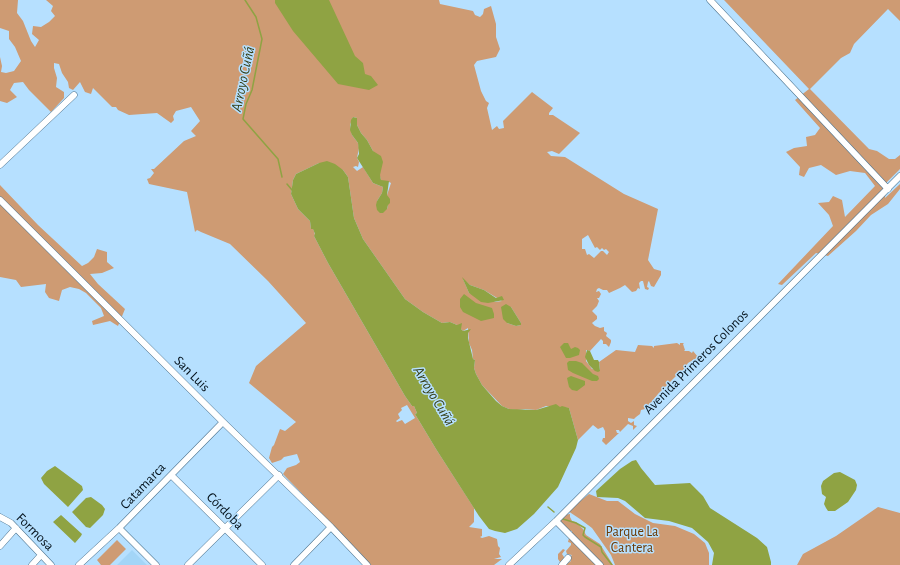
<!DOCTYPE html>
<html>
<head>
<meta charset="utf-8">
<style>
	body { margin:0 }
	canvas { display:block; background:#b6e0ff }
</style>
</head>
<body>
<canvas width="900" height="565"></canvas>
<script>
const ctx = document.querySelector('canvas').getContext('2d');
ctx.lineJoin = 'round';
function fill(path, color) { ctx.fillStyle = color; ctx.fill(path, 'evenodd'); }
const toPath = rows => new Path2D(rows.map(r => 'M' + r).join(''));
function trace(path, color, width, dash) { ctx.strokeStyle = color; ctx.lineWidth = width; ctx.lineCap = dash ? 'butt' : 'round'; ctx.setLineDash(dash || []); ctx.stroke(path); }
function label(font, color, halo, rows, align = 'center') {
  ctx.font = font + ' "Alegreya Sans",sans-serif'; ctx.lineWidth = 3; ctx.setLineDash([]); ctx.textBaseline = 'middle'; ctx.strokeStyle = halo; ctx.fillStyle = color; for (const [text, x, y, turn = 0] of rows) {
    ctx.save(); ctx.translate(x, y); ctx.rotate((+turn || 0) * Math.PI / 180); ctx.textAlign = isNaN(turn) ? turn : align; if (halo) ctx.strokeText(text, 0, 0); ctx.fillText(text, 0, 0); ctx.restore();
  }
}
const built = toPath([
	[132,550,147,565,117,565]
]);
const green = toPath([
	[0,0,18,0,17,13,23,21,31,41,35,47,39,40,32,34,33,26,41,27,49,22,55,16,51,11,53,6,46,0,439,0,440,4,473,11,475,15,480,17,483,14,484,9,491,6,496,24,496,37,500,49,496,57,477,61,474,65,481,91,486,101,489,103,487,108,492,130,497,126,499,129,504,128,503,121,532,92,553,108,549,113,549,115,553,115,580,133,559,154,552,151,547,152,551,156,565,157,624,194,658,209,648,260,654,269,661,271,661,275,654,287,651,286,649,281,648,282,647,287,649,288,648,290,645,289,643,281,641,281,639,283,640,289,638,288,636,291,632,292,625,285,620,288,609,293,607,290,603,290,599,288,597,289,596,292,599,291,601,294,599,298,597,298,599,301,597,306,592,311,597,316,597,319,592,323,595,326,600,328,604,327,604,331,607,333,606,336,611,340,611,342,609,347,606,344,603,344,603,341,601,339,590,351,586,350,586,361,592,369,600,370,599,362,616,350,635,352,638,345,652,346,654,348,654,346,677,343,680,345,680,343,684,343,683,344,685,350,684,351,689,351,692,353,693,351,698,357,688,363,682,372,680,372,658,394,649,405,647,406,645,409,641,410,640,414,636,417,634,419,628,418,628,421,631,423,634,421,634,425,637,426,633,430,633,426,628,424,620,432,619,430,616,430,617,433,619,433,606,445,602,441,603,438,605,438,605,431,603,427,598,429,593,425,578,440,569,408,546,406,536,410,525,409,517,410,509,409,502,406,482,385,476,374,474,368,475,360,473,359,472,350,469,343,468,328,463,331,457,325,450,322,442,323,423,312,405,299,363,239,354,218,348,177,343,170,319,163,296,174,293,180,291,194,298,209,310,221,311,229,313,228,315,235,314,236,328,263,405,396,412,406,414,406,417,413,415,414,436,449,474,508,474,522,469,527,482,529,482,536,480,537,482,538,489,536,497,539,498,546,500,548,499,554,501,557,494,559,502,559,494,565,371,565,283,474,287,468,296,465,300,462,297,454,284,457,281,460,272,463,269,458,272,447,274,445,280,429,285,431,296,422,249,383,256,366,306,323,268,281,230,244,201,232,197,230,195,232,187,192,149,184,147,179,150,178,154,173,151,169,154,169,184,141,196,136,191,131,200,121,191,107,176,111,173,116,174,120,171,123,157,113,129,115,118,110,116,107,112,107,93,88,91,94,85,92,80,82,73,90,69,88,68,82,62,73,59,64,54,63,54,68,57,78,56,87,64,92,64,98,51,112,29,90,23,82,14,83,10,90,17,97,7,103,0,101,0,57,2,66,1,72,6,73,14,71,21,61,15,47,9,39,9,31,0,28],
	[353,117,357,118,357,125,361,133,367,140,373,151,381,180,383,182,387,181,391,183,387,195,388,205,387,209,377,201,382,193,383,187,373,183,363,167,357,171,353,167,356,166,358,167,359,162,357,158,359,148,358,143,352,135,350,125],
	[588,235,595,248,597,247,600,250,602,248,604,250,606,249,609,252,607,255,603,251,601,251,594,258,589,254,587,255,585,249,582,249,582,239],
	[463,279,470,285,484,290,502,301,495,302,469,293],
	[511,307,521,323,521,325,516,326,507,323],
	[407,405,415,418,405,424,402,420,397,422,396,421,400,418,398,414,402,410,401,408],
	[724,0,900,0,900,21,888,9,854,44,850,53,841,58,810,89,869,149,877,151,889,159,895,159,900,155,900,169,887,182,885,198,900,184,900,189,888,204,871,215,856,231,828,256,816,253,782,285,778,284,833,226,829,215,818,203,829,202,833,196,842,200,845,217,875,186,865,173,850,171,836,175,821,165,809,168,804,177,799,175,800,167,786,152,794,148,807,146,806,137,815,135,820,128,795,100,809,89],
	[0,185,38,225,82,266,88,263,94,257,97,249,107,252,107,262,114,268,102,273,90,274,98,284,125,309,118,326,110,321,93,325,92,321,104,316,101,308,86,293,79,289,70,287,62,290,59,301,49,298,45,292,46,284,21,287,16,280,0,277],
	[589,494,607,501,618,501,635,514,653,523,675,526,694,534,705,543,709,553,709,565,615,565,611,555,592,528,580,519,568,511],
	[878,507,900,513,900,565,797,565,803,554,836,536],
	[570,514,570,517,572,521,576,522,583,529,586,535,600,544,613,565,559,565,560,562,558,559,558,554,563,549,565,550,562,554,566,560,565,562,568,563,571,561,569,558,572,555,567,554,566,551,571,545,571,543,568,542,569,538,572,538,572,531,567,530,563,526,559,517,564,515],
	[117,540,126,549,110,565,101,565,97,560]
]);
const water = toPath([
	[275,0,329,0,355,56,363,63,365,74,371,76,378,85,369,90,338,84,293,31,275,3],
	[353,117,357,118,357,125,361,133,367,140,373,151,381,156,383,162,380,175,381,180,389,181,387,195,390,199,390,203,388,205,387,209,383,213,380,213,377,210,376,205,377,201,382,193,383,187,373,183,357,158,359,154,358,143,352,135,350,130,351,120],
	[327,161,335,164,343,170,348,177,354,218,363,239,405,299,423,312,442,323,450,322,457,325,462,323,461,329,463,331,471,329,468,333,468,338,473,359,475,360,474,368,476,374,482,385,496,401,502,406,509,409,536,410,556,404,560,407,562,406,569,408,578,440,576,448,558,487,534,514,517,529,505,533,495,531,489,529,479,516,436,449,415,414,417,413,414,406,412,406,405,396,328,263,314,236,315,234,313,229,311,229,310,221,298,209,291,194,293,180,296,174,319,163],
	[462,277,470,285,484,290,496,298,502,296,504,300,488,303,481,302,469,293],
	[464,294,476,303,492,308,494,314,494,318,481,321,463,312,460,307,460,299],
	[506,304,511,307,521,323,521,325,516,326,507,323,503,319,501,307],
	[564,343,568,343,571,349,575,347,578,348,580,350,579,355,570,358,566,358,560,347],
	[587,350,590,351,594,360,598,360,599,362,600,371,598,372,595,371,589,365,585,357],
	[569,361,576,361,582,363,593,374,598,376,599,379,597,381,592,381,573,373,568,370,567,363],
	[571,376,585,381,585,385,577,391,572,390,569,387,567,378],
	[636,460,641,468,655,485,690,483,703,496,710,508,757,538,767,547,771,562,771,565,712,565,714,553,708,542,692,528,669,521,645,518,625,501,618,498,597,497,596,491,620,469,632,461],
	[55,466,82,486,83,490,68,507,44,484,41,478,47,471],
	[840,472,855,480,857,485,856,490,848,502,835,511,828,511,826,508,824,504,826,497,822,494,821,486,823,481,834,473],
	[91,497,102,505,105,509,103,515,90,528,86,527,72,512,86,498],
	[61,515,82,534,81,536,75,543,53,522]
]);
const stream = toPath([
	[245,0,256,17,262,39,252,90,246,104,243,119,278,159,282,177],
	[287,184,292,190],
	[548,507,554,512],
	[563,519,576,523,585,528,583,535,585,537,601,547,602,552,612,565]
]);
const minor = toPath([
	[710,0,888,189],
	[0,165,74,95],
	[0,200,223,422,331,527,367,565],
	[171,475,262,565],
	[0,517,11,523,51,565],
	[556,521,600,565],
	[119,528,156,565],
	[0,546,16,528],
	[32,565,41,555],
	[79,565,119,528,223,422],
	[188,565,279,475],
	[294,565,331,527],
	[509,565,556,521,900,176],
	[562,565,568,558]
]);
const streetNames = [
	["Avenida Primeros Colonos",696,362,-45],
	["San Luis",192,374,45],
	["Catamarca",143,486,-46],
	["Córdoba",225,511,45],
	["Formosa",35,532,45]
];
const parkNames = [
	["Parque La",632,532],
	["Cantera",632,548]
];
const waterNames = [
	["Arroyo Cuñá",243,79,-78],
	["Arroyo Cuñá",434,396,59]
];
fill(built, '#a3d5f7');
fill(green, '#ce9b73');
fill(water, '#8fa343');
trace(stream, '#8fa343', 1.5);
trace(minor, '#4e7590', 7);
trace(minor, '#fff', 6);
label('14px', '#04121c', '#b6e0ff', streetNames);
label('14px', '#6b3903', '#b6e0ff', parkNames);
label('italic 15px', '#363e16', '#b6e0ff', waterNames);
</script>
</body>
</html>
